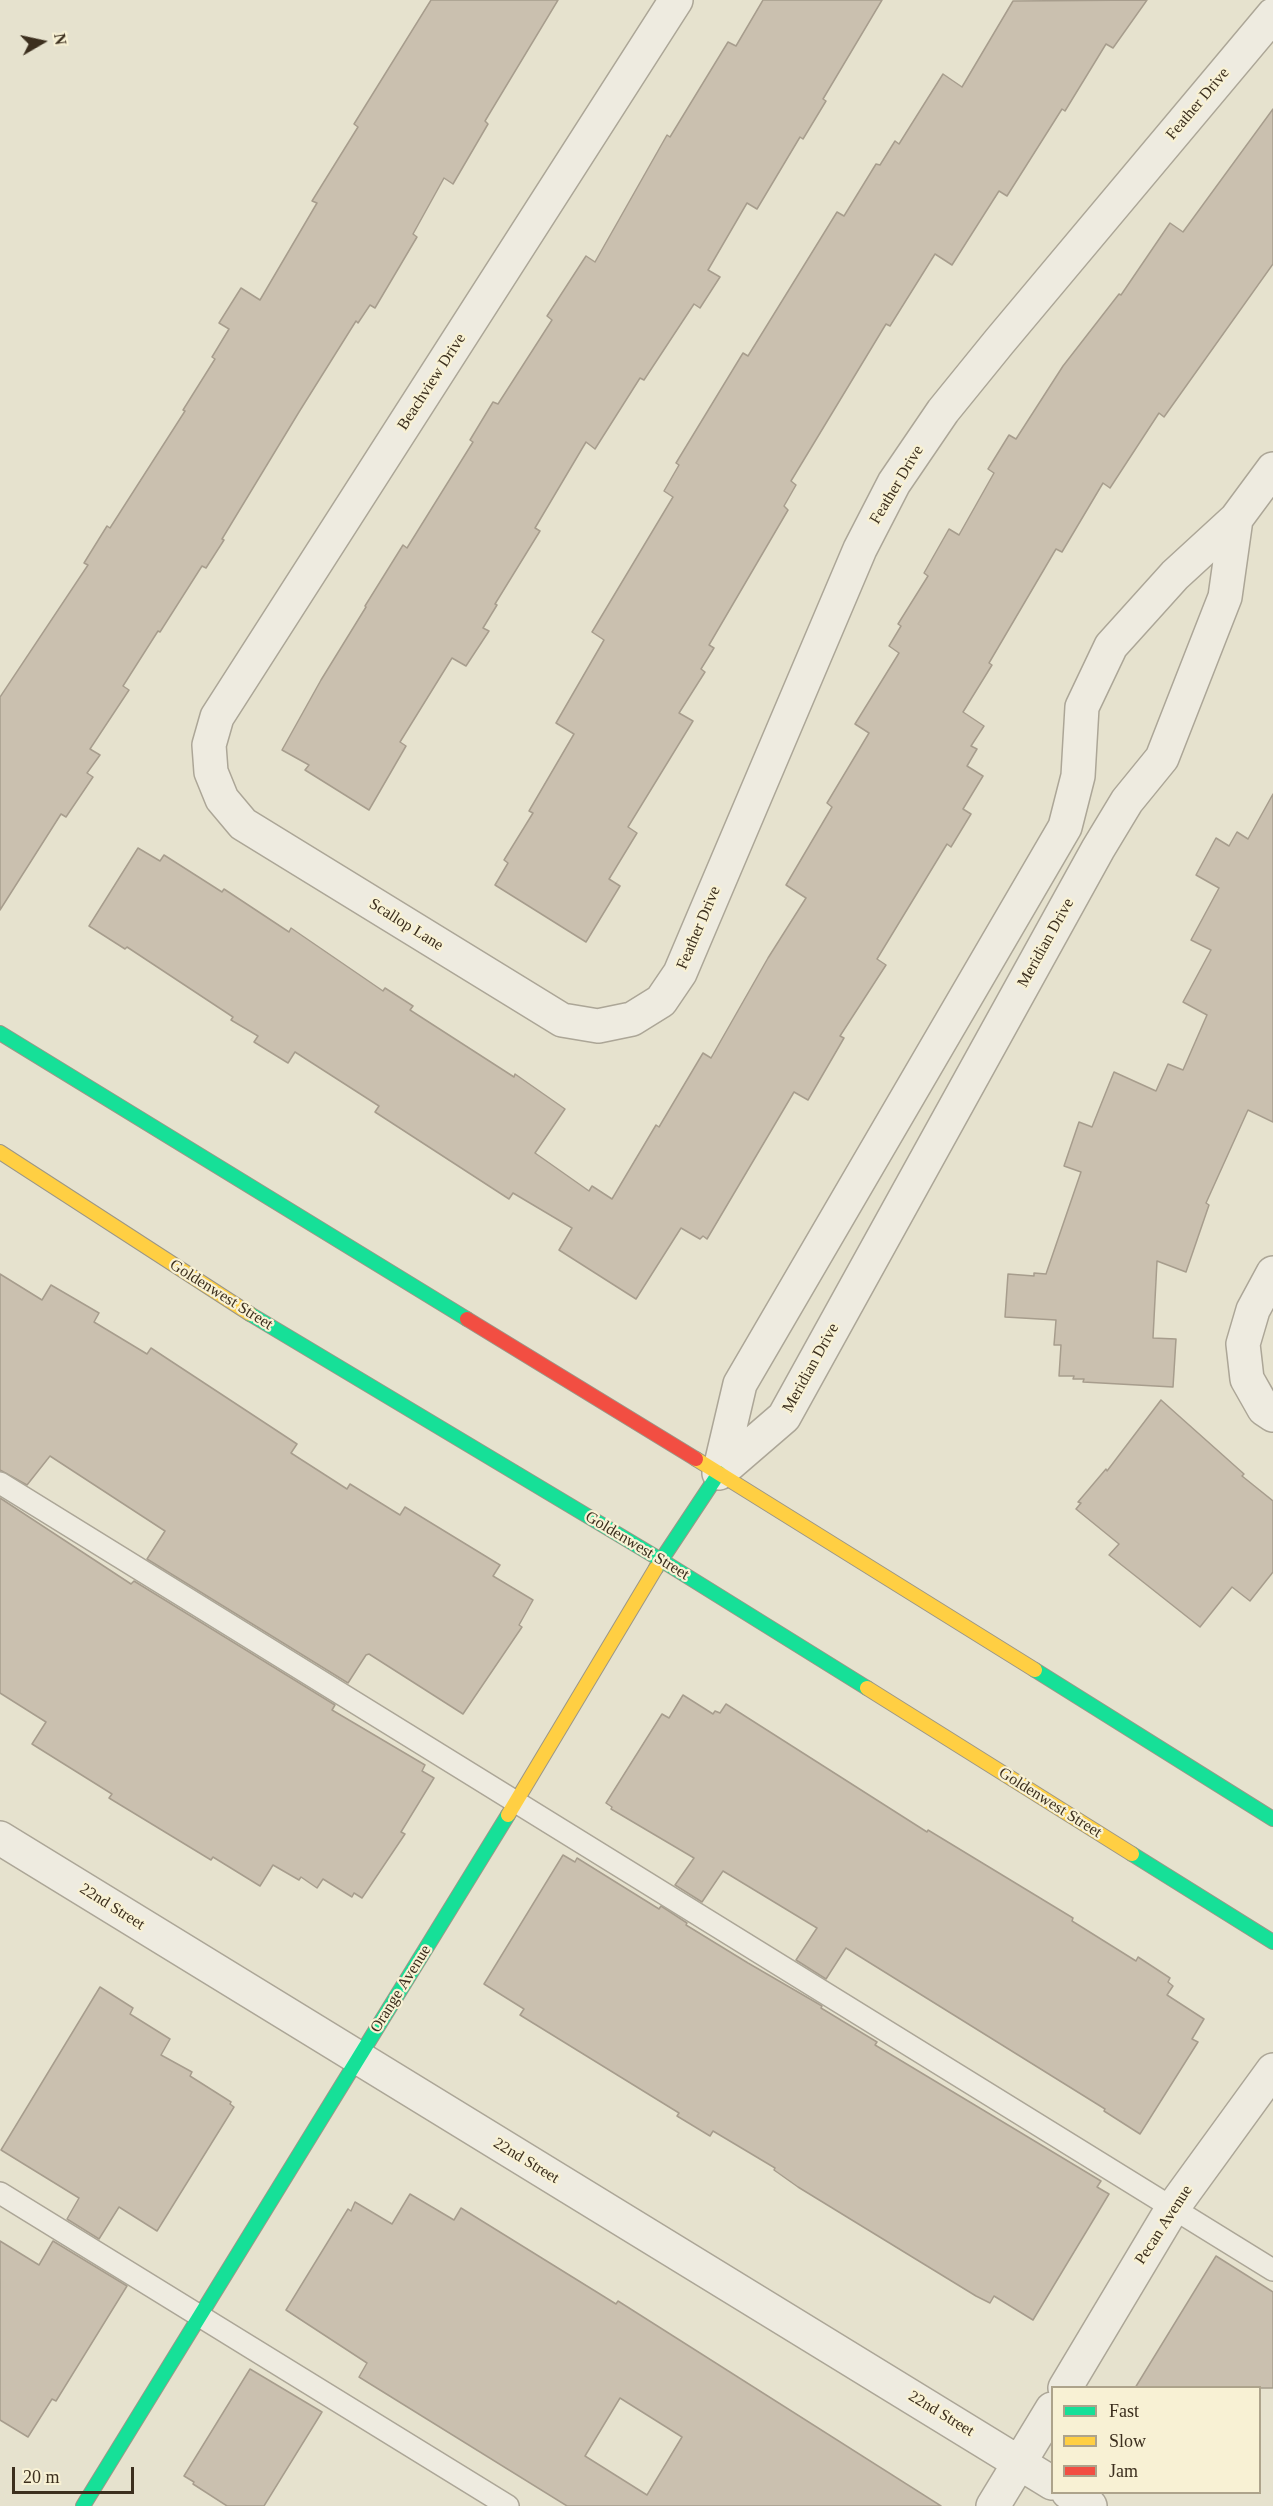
<!DOCTYPE html>
<html>
<head>
<meta charset="utf-8">
<style>
	body { margin:0 }
	#map { position:relative; width:1273px; height:2506px; overflow:hidden; background:#e6e2ce; font-family:"Times New Roman",serif }
	canvas { display:block }
	.legend { position:absolute; left:1051px; top:2386px; width:210px; height:108px; box-sizing:border-box; background:#f8f1d4; border:2px solid #ada38b; margin:0; padding:8px 10px; list-style:none; font-size:18px; color:#3c2f1e }
	.legend li { display:flex; align-items:center; gap:12px; height:30px }
	.legend b { width:30px; border:2px solid #ada38b }
	.north { position:absolute; left:12px; top:12px; width:60px; height:60px; -webkit-text-stroke:4px #f8f1d4; paint-order:stroke; rotate:81deg; font-size:16px; font-weight:700; line-height:24px; text-align:center; color:#3c2f1e }
	.north::after { content:''; display:block; margin:auto; width:21px; height:27px; background:#3c2f1e; clip-path:polygon(50% 0,100% 100%,50% 72%,0 100%) }
	.scale { position:absolute; left:12px; top:2467px; width:122px; height:27px; box-sizing:border-box; border:3px solid #3c2f1e; border-top:0; padding-left:8px; font-size:18px; line-height:21px; white-space:nowrap; color:#3c2f1e; -webkit-text-stroke:4px #f8f1d4; paint-order:stroke }
</style>
</head>
<body>
<div id="map">
<canvas width="1273" height="2506"></canvas>
<ul class="legend">
<li><b style="height:8px;background:#16e098"></b>Fast</li>
<li><b style="height:8px;background:#ffcf43"></b>Slow</li>
<li><b style="height:8px;background:#f24e42"></b>Jam</li>
</ul>
<div class="north">N</div>
<div class="scale">20 m</div>
</div>
<script>
const ctx = document.querySelector('canvas').getContext('2d');
ctx.lineJoin = 'round';
function fill(path, color) { ctx.fillStyle = color; ctx.fill(path, 'evenodd'); }
const toPath = rows => new Path2D(rows.map(r => 'M' + r).join(''));
function trace(path, color, width, dash) { ctx.strokeStyle = color; ctx.lineWidth = width; ctx.lineCap = dash ? 'butt' : 'round'; ctx.setLineDash(dash || []); ctx.stroke(path); }
function label(font, color, halo, rows, align = 'center') {
  ctx.font = font + ' "Times New Roman",serif'; ctx.lineWidth = 4.5; ctx.setLineDash([]); ctx.textBaseline = 'middle'; ctx.strokeStyle = halo; ctx.fillStyle = color; for (const [text, x, y, turn = 0] of rows) {
    ctx.save(); ctx.translate(x, y); ctx.rotate((+turn || 0) * Math.PI / 180); ctx.textAlign = isNaN(turn) ? turn : align; if (halo) ctx.strokeText(text, 0, 0); ctx.fillText(text, 0, 0); ctx.restore();
  }
}
const building = toPath([
	[431,0,558,0,485,121,488,124,453,184,444,178,413,234,417,237,375,308,370,305,358,323,356,321,299,412,222,539,224,540,206,568,202,566,160,632,158,631,123,686,129,690,90,749,100,755,87,773,93,777,66,817,61,814,0,910,0,697,88,565,84,563,107,526,110,528,185,411,183,410,215,359,212,357,229,329,219,323,241,288,260,300,317,203,312,201,358,127,354,124,431,0],
	[763,0,882,0,823,99,826,101,803,139,800,137,757,209,747,203,708,270,720,277,700,308,694,304,644,380,640,378,595,449,586,442,535,528,540,531,495,604,497,605,483,628,489,631,466,666,452,658,400,742,406,746,369,810,305,770,309,765,282,750,321,680,366,607,365,606,403,545,407,548,473,442,470,440,493,402,498,404,552,320,547,316,586,256,595,262,667,135,670,137,728,42,736,46,763,0],
	[1147,0,1113,48,1106,44,1065,111,1062,109,1007,196,999,191,952,265,935,254,890,326,886,324,791,481,796,485,784,506,788,510,709,645,714,648,701,669,705,672,679,713,693,721,628,827,637,833,609,879,620,886,586,942,495,885,508,863,504,860,533,813,529,811,574,734,556,723,604,640,592,632,673,497,664,491,679,465,676,463,743,353,748,356,837,212,844,216,876,164,880,165,895,141,899,144,943,74,962,87,1013,1,1147,0],
	[1273,109,1273,264,1164,417,1159,413,1110,488,1103,483,1062,552,1056,549,989,663,992,665,963,712,984,726,971,746,977,749,967,766,983,776,963,809,971,814,951,847,947,844,877,959,886,965,840,1036,844,1038,808,1100,794,1092,707,1239,703,1236,700,1239,681,1228,636,1299,559,1250,572,1228,513,1193,509,1199,375,1112,379,1106,295,1052,288,1063,254,1042,258,1036,231,1020,233,1017,127,947,125,949,89,926,138,848,160,861,164,855,222,892,224,889,289,932,291,928,383,991,385,988,413,1006,410,1010,514,1077,515,1074,565,1109,535,1153,589,1191,592,1186,612,1199,656,1125,659,1127,703,1053,711,1058,768,958,806,898,786,885,832,807,827,803,869,733,855,724,899,653,889,646,901,626,898,624,928,576,924,573,949,529,959,535,994,473,988,469,1009,435,1016,439,1063,366,1119,294,1121,295,1170,223,1183,232,1273,109],
	[1273,794,1273,1122,1248,1110,1206,1203,1209,1205,1186,1272,1157,1261,1153,1338,1176,1339,1173,1387,1083,1382,1084,1379,1073,1379,1074,1376,1059,1376,1061,1345,1054,1345,1056,1320,1005,1317,1008,1274,1034,1276,1034,1273,1046,1274,1081,1172,1064,1166,1079,1122,1092,1127,1114,1072,1156,1091,1168,1064,1183,1070,1207,1015,1183,1002,1211,950,1191,940,1219,888,1196,875,1216,838,1229,846,1237,832,1248,839,1273,794],
	[0,1274,42,1300,51,1285,99,1313,94,1322,147,1354,151,1348,297,1444,291,1453,347,1489,350,1484,400,1515,405,1507,500,1565,493,1576,533,1600,519,1625,522,1627,463,1714,369,1654,366,1655,348,1683,147,1559,165,1531,50,1456,27,1485,0,1470,0,1274],
	[1161,1400,1244,1474,1242,1476,1273,1501,1273,1572,1250,1601,1232,1587,1200,1627,1109,1555,1119,1544,1076,1509,1081,1503,1078,1502,1106,1469,1107,1471,1161,1400],
	[0,1498,131,1584,134,1581,335,1705,332,1710,425,1765,422,1771,434,1778,401,1832,405,1834,362,1898,354,1893,352,1897,323,1879,317,1888,301,1877,299,1880,273,1865,260,1886,213,1857,211,1860,109,1798,112,1794,32,1744,46,1722,0,1693,0,1498],
	[683,1695,713,1714,715,1711,720,1713,726,1704,927,1832,928,1830,1073,1918,1072,1921,1136,1961,1138,1957,1170,1978,1168,1982,1173,1986,1167,1995,1204,2019,1192,2039,1198,2042,1140,2134,1104,2111,1105,2109,846,1948,826,1979,796,1960,817,1928,723,1871,702,1902,675,1885,694,1858,611,1809,612,1807,606,1803,662,1714,669,1718,683,1695],
	[563,1855,575,1862,577,1858,659,1909,661,1906,687,1923,686,1925,748,1963,822,2006,821,2008,877,2042,875,2045,1101,2181,1097,2187,1109,2194,1033,2320,994,2296,990,2303,976,2296,798,2187,774,2170,775,2168,713,2131,710,2136,677,2116,679,2113,520,2015,524,2009,484,1984,563,1855],
	[100,1987,133,2008,130,2014,170,2039,161,2055,192,2072,190,2076,231,2102,230,2104,234,2107,157,2231,119,2207,99,2239,67,2219,79,2198,1,2150,100,1987],
	[410,2194,454,2220,461,2208,616,2304,618,2301,941,2506,567,2506,359,2377,367,2363,286,2310,348,2209,351,2211,355,2202,392,2224,410,2194],
	[620,2398,682,2437,647,2495,585,2456,620,2398],
	[0,2241,39,2265,53,2241,127,2286,56,2401,52,2399,28,2437,0,2420,0,2241],
	[1216,2256,1273,2292,1273,2388,1135,2388,1216,2256],
	[250,2369,322,2412,264,2506,227,2506,193,2484,194,2482,184,2476,250,2369]
]);
const lane = toPath([
	[0,1483,1273,2270],
	[0,2193,508,2506]
]);
const street = toPath([
	[676,0,217,717,209,745,211,772,222,799,243,824,562,1020,598,1026,632,1019,661,1001,680,973,860,549,894,483,943,411,999,342,1273,15],
	[1273,1273,1253,1310,1243,1344,1247,1379,1264,1409,1273,1415],
	[719,1473,740,1384,1065,827,1078,776,1082,707,1111,646,1175,575,1236,519,1273,469],
	[719,1473,784,1417,1098,849,1127,801,1162,758,1225,597,1236,519],
	[0,1838,1052,2483],
	[1065,2388,1172,2209,1273,2070],
	[1068,2492,1090,2506],
	[993,2506,1052,2409]
]);
const fast = toPath([
	[0,1033,467,1319],
	[250,1314,661,1560,867,1688],
	[656,1568,719,1473],
	[1035,1670,1273,1819],
	[1132,1854,1273,1942],
	[83,2506,508,1815]
]);
const slow = toPath([
	[0,1152,250,1314],
	[696,1459,1035,1670],
	[867,1688,1132,1854],
	[508,1815,656,1568]
]);
const jam = toPath([
	[467,1319,696,1459]
]);
const streetNames = [
	["Feather Drive",1198,104,-50],
	["Beachview Drive",432,382,-57],
	["Feather Drive",897,485,-59],
	["Scallop Lane",406,925,32],
	["Feather Drive",699,928,-67],
	["Meridian Drive",1046,943,-61],
	["Goldenwest Street",221,1295,32],
	["Meridian Drive",811,1368,-61],
	["Goldenwest Street",637,1546,31],
	["Goldenwest Street",1050,1803,32],
	["22nd Street",112,1907,32],
	["Orange Avenue",401,1989,-58],
	["22nd Street",526,2161,31],
	["Pecan Avenue",1164,2225,-57],
	["22nd Street",941,2414,31]
];
fill(building, '#cac0af');
trace(building, '#a79d8d', 1.5);
trace(lane, '#aca697', 24);
trace(street, '#aca697', 36);
trace(fast, '#9b9687', 16);
trace(slow, '#9b9687', 16);
trace(jam, '#9b9687', 16);
trace(lane, '#eeebe0', 21);
trace(street, '#eeebe0', 33);
trace(fast, '#16e098', 14);
trace(slow, '#ffcf43', 14);
trace(jam, '#f24e42', 14);
label('16px', '#3c2f1e', '#f8f1d4', streetNames);
</script>
</body>
</html>
